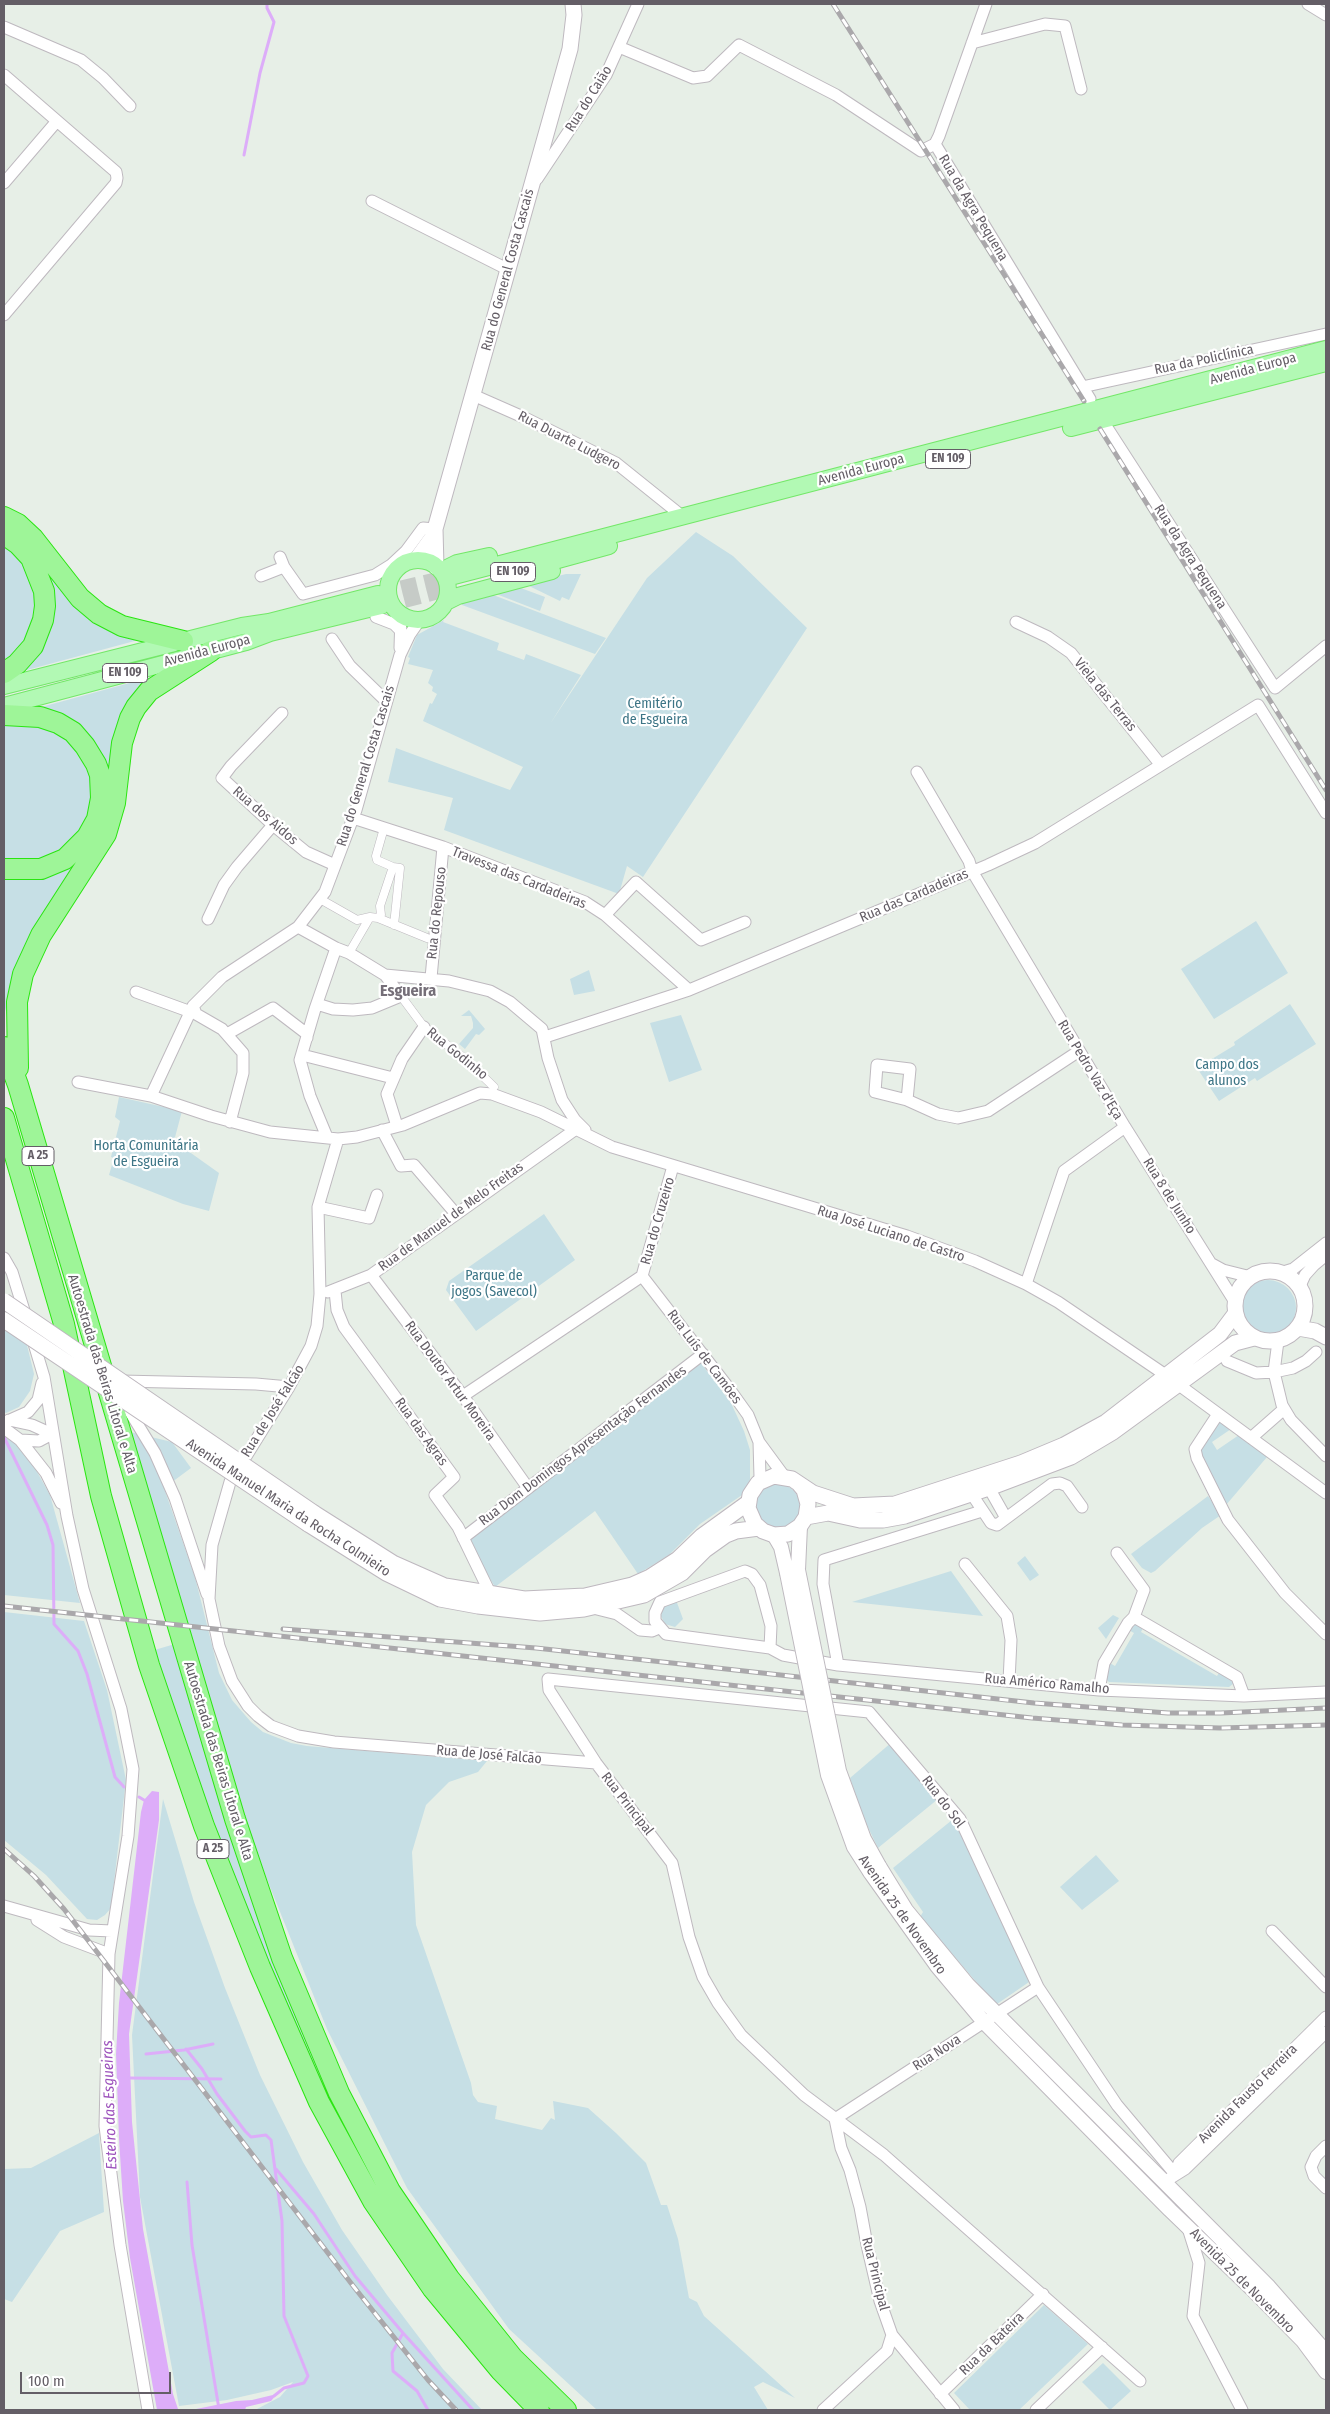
<!DOCTYPE html>
<html>
<head>
<meta charset="utf-8">
<style>
	body { margin:0 }
	#map { position:relative; width:1330px; height:2414px; overflow:hidden; background:#e7efe7; font-family:"Fira Sans Condensed",sans-serif }
	canvas { display:block }
	.frame { position:absolute; inset:0; border:5px solid #645e66; pointer-events:none }
	.scale { position:absolute; left:20px; top:2372px; width:151px; height:22px; box-sizing:border-box; border:2px solid #645e66; border-top:0; padding-left:6px; font-size:15px; line-height:18px; white-space:nowrap; color:#645e66; -webkit-text-stroke:4px #fff; paint-order:stroke }
</style>
</head>
<body>
<div id="map">
<canvas width="1330" height="2414"></canvas>
<div class="frame"></div>
<div class="scale">100 m</div>
</div>
<script>
const ctx = document.querySelector('canvas').getContext('2d');
ctx.lineJoin = 'round';
function fill(path, color) { ctx.fillStyle = color; ctx.fill(path, 'evenodd'); }
const toPath = rows => new Path2D(rows.map(r => 'M' + r).join(''));
function trace(path, color, width, dash) { ctx.strokeStyle = color; ctx.lineWidth = width; ctx.lineCap = dash ? 'butt' : 'round'; ctx.setLineDash(dash || []); ctx.stroke(path); }
function label(font, color, halo, rows, align = 'center') {
  ctx.font = font + ' "Fira Sans Condensed",sans-serif'; ctx.lineWidth = 4.5; ctx.setLineDash([]); ctx.textBaseline = 'middle'; ctx.strokeStyle = halo; ctx.fillStyle = color; for (const [text, x, y, turn = 0] of rows) {
    ctx.save(); ctx.translate(x, y); ctx.rotate((+turn || 0) * Math.PI / 180); ctx.textAlign = isNaN(turn) ? turn : align; if (halo) ctx.strokeText(text, 0, 0); ctx.fillText(text, 0, 0); ctx.restore();
  }
}
const green = toPath([
	[696,532,733,556,807,628,643,877,627,866,619,894,444,830,453,798,388,782,396,748,510,790,523,767,423,721,430,703,432,704,437,694,432,691,433,687,428,683,433,670,408,664,410,658,408,657,417,635,444,620,443,622,499,643,497,650,524,660,526,654,581,675,550,724,647,578],
	[21,535,142,639,16,673,46,633],
	[4,542,19,555,38,596,36,618,28,638,16,654,4,663],
	[566,574,581,574,569,600,562,597,560,601,529,586,530,583],
	[518,587,545,597,540,611,491,592],
	[488,593,606,638,595,654,462,605,462,600],
	[159,675,112,779,8,1019,4,1004,4,877,79,854,102,765,34,709],
	[18,723,39,726,60,735,77,750,93,783,90,815,82,830,65,849,48,859,4,861,4,726],
	[1256,921,1288,973,1214,1019,1181,969],
	[589,970,595,991,574,995,570,979],
	[1290,1004,1316,1044,1257,1081,1255,1078,1219,1101,1197,1068,1235,1045,1234,1042],
	[469,1010,485,1029,479,1035,476,1034,465,1049,459,1044,473,1028,473,1023,471,1016,461,1016],
	[681,1015,702,1070,669,1082,650,1023],
	[119,1097,182,1111,174,1141,219,1173,209,1211,183,1204,109,1175,114,1158,111,1157,120,1121,115,1117],
	[544,1214,575,1260,476,1331,446,1290,449,1281],
	'1240 1308a28 28 0 1 1 56 0a28 28 0 1 1-56 0Z',
	[4,1329,27,1345,34,1374,30,1391,19,1407,6,1413,4,1412],
	[701,1363,731,1403,744,1431,750,1450,750,1480,742,1495,700,1524,669,1555,638,1574,595,1511,495,1587,467,1540],
	[1217,1420,1231,1429,1212,1442,1217,1450,1239,1435,1267,1457,1226,1505,1196,1445],
	[130,1432,172,1442,191,1468,164,1488,195,1577,219,1673,232,1700,251,1722,263,1732,291,1743,307,1746,487,1761,478,1772,449,1782,426,1805,412,1852,416,1925,471,2083,473,2095,478,2102,497,2106,495,2119,542,2130,551,2118,555,2120,553,2101,588,2108,616,2133,646,2163,661,2205,667,2205,678,2239,689,2298,697,2302,704,2316,795,2398,763,2382,754,2387,768,2410,597,2410,509,2329,407,2188,327,2029,252,1842],
	[4,1434,16,1445,36,1470,50,1495,80,1603,4,1595],
	'756 1506a22 22 0 1 1 44 0a22 22 0 1 1-44 0Z',
	[1208,1496,1221,1515,1202,1528,1155,1571,1151,1573,1142,1568,1131,1554],
	[1025,1556,1039,1575,1030,1581,1017,1563],
	[951,1571,983,1616,852,1602],
	[676,1600,683,1619,675,1627,665,1624,661,1616,663,1607,667,1603],
	[4,1612,84,1621,107,1690,126,1780,111,1908,105,1915,97,1920,87,1919,46,1875,4,1840],
	[1113,1615,1119,1618,1106,1639,1098,1628],
	[1133,1622,1144,1626,1141,1632,1217,1676,1221,1670,1234,1681,1233,1684,1229,1687,1109,1682,1105,1678,1108,1662,1115,1666,1134,1633,1127,1629],
	[175,1644,351,2133,556,2410,547,2410,367,2175,307,2057,241,1900,151,1651],
	[892,1742,938,1799,878,1848,863,1817,850,1778],
	[163,1799,194,1902,225,1988,260,2075,303,2162,342,2230,387,2295,443,2369,482,2410,255,2410,280,2397,293,2382,271,2390,227,2400,179,2406,140,2197,132,2035],
	[952,1820,966,1838,1032,1980,997,2004,991,1999,920,1917,923,1912,893,1868],
	[1096,1855,1119,1881,1082,1910,1060,1887],
	[99,2133,104,2212,60,2231,12,2302,4,2299,4,2169,31,2168],
	[1044,2305,1088,2344,1019,2410,970,2410,954,2393],
	[1103,2363,1131,2391,1110,2410,1082,2382]
]);
const water = toPath([
	[152,1791,159,1792,159,1820,129,2034,132,2122,143,2229,173,2394,178,2409,183,2410,157,2410,130,2258,123,2201,119,2139,116,2054,119,2003,141,1812,144,1800],
	[277,2394,271,2401,246,2407,245,2410,191,2410,236,2401,252,2400]
]);
const stream = toPath([
	[244,155,260,73,274,22,267,8,267,4],
	[4,1437,47,1525,53,1545,54,1624,78,1651,87,1674,115,1777,124,1787],
	[139,1797,144,1800],
	[186,2049,202,2069,217,2094,245,2131,251,2137,266,2135,271,2140,282,2221,284,2316,308,2376,304,2383,284,2388,274,2396],
	[146,2054,184,2050,213,2044],
	[129,2078,221,2079],
	[276,2169,314,2214,355,2276,403,2333,392,2353,393,2371,417,2391,428,2410],
	[187,2182,192,2245,219,2409],
	[403,2333,473,2410]
]);
const primaryTunnel = toPath([
	[378,594,454,576],
	[381,606,454,587]
]);
const pedestrian = toPath([
	[393,867,400,868,394,925],
	[320,899,357,920,370,917],
	[378,918,427,938],
	[349,953,370,917,378,918,381,915,380,906,393,867,377,860,376,856,384,828],
	[401,996,424,1027,464,1058,494,1087]
]);
const minor = toPath([
	[1308,4,1326,15],
	[4,27,81,60,103,78,130,106],
	[972,43,1045,24,1065,26,1081,89],
	[619,47,693,78,707,76,739,45,836,95,921,151,935,144,939,136,986,4],
	[4,75,109,166,116,172,117,178,116,183,4,315],
	[935,144,1090,399],
	[537,179,606,75,638,4],
	[4,183,57,121],
	[372,201,509,270],
	[1082,387,1326,334],
	[473,395,523,417,616,463,682,516],
	[1106,426,1275,688,1326,646],
	[280,557,284,567,303,594,375,575,391,565,406,551,423,528,435,529],
	[261,576,284,567],
	[376,617,394,624,401,631],
	[1016,622,1048,637,1071,653,1160,764],
	[332,639,350,666,386,701],
	[400,648,401,615],
	[282,713,231,766,222,778,273,825,306,852,335,865],
	[917,772,969,861,972,871,1125,1127,1235,1302],
	[353,818,443,847,585,902,605,915,689,990],
	[605,915,636,882,701,940,745,922],
	[208,919,224,885,237,867,273,825],
	[298,927,336,948,349,953,385,975,449,981,490,991,510,1002,542,1029,548,1058,562,1100,575,1120,585,1130],
	[431,978,443,847],
	[136,992,191,1012],
	[317,1004,333,1009,353,1010,372,1008,401,996,385,975],
	[193,1006,196,1014,222,1029,243,1053,243,1073,230,1122],
	[227,1034,273,1008,307,1034,307,1038],
	[545,1037,689,990,988,865,1035,843,1258,705,1326,813],
	[302,1055,393,1078],
	[78,1082,151,1096,211,1116,270,1132,338,1139,357,1137,403,1125,480,1093,492,1094,541,1112,612,1147,907,1236,975,1261,1026,1284,1058,1302,1167,1376],
	[151,1096,193,1006,222,977,298,927,325,892,356,810,400,655,410,634,419,621],
	[907,1100,875,1092,877,1065,910,1069,907,1100,938,1114,958,1118,988,1111,1079,1051],
	[397,1126,387,1094,402,1059,424,1027],
	[382,1130,401,1166,414,1165,456,1214],
	[327,1137,310,1096,300,1060,315,1009,336,948],
	[338,1139,318,1207,320,1294,317,1326,311,1346,289,1387,230,1482,212,1545,209,1599,219,1646,232,1681,248,1706,258,1716,271,1726,298,1736,334,1742,596,1763],
	[318,1207,369,1218,377,1195],
	[4,1258,12,1272,26,1317],
	[1212,1264,1223,1270,1251,1277],
	[1280,1273,1293,1269,1326,1243],
	[371,1275,463,1396,528,1488],
	[642,1276,728,1387,748,1415,759,1442,784,1476],
	[642,1276,673,1166],
	[1026,1284,1064,1171,1125,1127],
	[1299,1288,1305,1275,1314,1265,1326,1255],
	[335,1291,337,1310,344,1327,454,1477,435,1495,458,1527,491,1595],
	[328,1292,371,1275,576,1129],
	[32,1337,44,1377,67,1516,83,1589,121,1709,133,1769,128,1836,109,1954,105,2126,120,2245,148,2410],
	[1278,1341,1274,1372,1282,1405,1291,1420,1326,1456],
	[1227,1361,1256,1373,1274,1372,1293,1368,1306,1361,1316,1352],
	[121,1381,256,1384,289,1387],
	[1179,1385,1326,1493],
	[463,1396,642,1276],
	[124,1402,155,1453,175,1498,207,1594],
	[1218,1414,1195,1449,1197,1458,1228,1520,1285,1593,1326,1634],
	[9,1420,32,1425,52,1434],
	[10,1420,28,1412,38,1400,42,1383],
	[4,1428,20,1440,39,1441,52,1434],
	[1251,1438,1284,1409],
	[20,1440,46,1473,61,1503],
	[758,1483,760,1477,759,1442],
	[989,1488,1006,1518],
	[971,1493,991,1523,997,1525,1052,1484,1060,1483,1067,1486,1082,1507],
	[463,1538,703,1354],
	[1117,1553,1144,1590,1134,1617],
	[965,1564,1007,1616,1011,1640,1009,1681],
	[593,1608,617,1614,640,1630,652,1631,659,1628],
	[770,1648,771,1626,760,1585,752,1574,745,1571,660,1602,655,1613,655,1621,666,1634,770,1648,783,1655,838,1665,1099,1690,1244,1696,1326,1692],
	[838,1665,823,1584,824,1560,982,1511],
	[1099,1690,1104,1663,1128,1623,1134,1617,1237,1677,1244,1696],
	[4,1906,89,1930,112,1931],
	[37,1920,64,1937,109,1954],
	[1272,1931,1326,1987],
	[835,2119,841,2148,850,2170,860,2207,867,2245,880,2301,892,2335,954,2410],
	[835,2119,1038,1987],
	[1326,2146,1316,2156,1311,2167,1314,2176,1326,2188],
	[1175,2173,1179,2163,1326,2017],
	[1169,2179,1185,2169,1326,2032],
	[1188,2228,1199,2263,1193,2316,1242,2410],
	[1140,2381,884,2155,804,2095,741,2035,718,2003,703,1977,689,1937,672,1863,596,1763,549,1690,548,1679,869,1712,960,1819,1038,1987,1117,2105,1175,2174],
	[940,2394,1043,2294],
	[823,2410,887,2351,892,2335],
	[1036,2410,1102,2347]
]);
const tertiary = toPath([
	[774,1535,781,1547,787,1573],
	[798,1570,800,1526],
	[879,1866,906,1910,968,1985,1269,2287,1326,2352],
	[870,1872,937,1966,984,2022,1170,2210,1252,2289,1303,2341,1326,2372]
]);
const secondary = toPath([
	[416,560,434,535],
	[436,567,435,529,570,49,574,15,573,4],
	'1235 1306a35 35 0 1 1 70 0a35 35 0 1 1-70 0Z',
	[1298,1328,1315,1331,1326,1337],
	[799,1484,804,1490,808,1504,806,1517,800,1526,788,1534,774,1535,763,1531,755,1524,748,1508,750,1495,758,1483,774,1476,792,1479,813,1493,853,1506,895,1504,1021,1463,1064,1445,1106,1422,1220,1334,1235,1314],
	[314,1513,393,1563,445,1586,524,1599,585,1596,632,1585,650,1577,678,1559,702,1536,749,1502],
	[806,1517,828,1513,860,1520,883,1520,905,1516,989,1488,1071,1457,1113,1432,1235,1343,1254,1338],
	[308,1524,386,1573,440,1599,478,1606,540,1613,584,1609,644,1595,682,1573,705,1550,726,1535,736,1531,759,1528]
]);
const primary = toPath([
	[1071,428,1326,363],
	'388 590a30 30 0 1 1 60 0a30 30 0 1 1-60 0Z',
	[536,566,609,546],
	[441,571,457,563,489,556],
	[454,576,1326,349],
	[446,602,458,596,552,571],
	[4,686,242,626,269,622,378,594],
	[4,706,246,642,270,633,381,606]
]);
const motorway = toPath([
	[4,517,18,524,33,538,80,598,99,614,122,626,183,641],
	[4,534,18,544,31,558,44,591,45,606,43,620,33,646,17,664,4,673],
	[4,715,40,717,58,723,73,732,85,746,96,764,100,775,101,798,97,819,87,837,65,859,41,869,4,869],
	[4,1047,18,1085,235,1819,282,1958,339,2093,390,2191,449,2278,513,2358,566,2410],
	[18,1068,17,1002,23,974,41,935,106,834,115,803,122,743,130,718,136,707,149,691,211,651],
	[4,1118,64,1324,101,1496,149,1665,204,1826,260,1967,319,2102,373,2201,433,2289,500,2370,539,2410]
]);
const rail = toPath([
	[833,4,1084,401],
	[1100,429,1326,790],
	[4,1606,1032,1718,1122,1725,1220,1728,1326,1725],
	[283,1629,536,1648,1034,1703,1168,1713,1221,1713,1326,1708],
	[4,1849,34,1876,64,1909,354,2287,428,2380,456,2410]
]);
const tertiaryBridge = toPath([
	[798,1570,839,1771,864,1839,879,1866],
	[787,1573,828,1775,854,1847,870,1872]
]);
const secondaryBridge = toPath([
	[4,1301,314,1513],
	[4,1320,308,1524]
]);
const shields = [
	[948,459,45],
	[513,572,45],
	[125,673,45],
	[38,1156,32],
	[213,1849,32]
];
const shieldNames = [
	["EN 109",948,459],
	["EN 109",513,572],
	["EN 109",125,673],
	["A 25",38,1156],
	["A 25",213,1849]
];
const streetNames = [
	["Rua do Caião",589,99,-58],
	["Rua da Agra Pequena",973,208,59],
	["Rua do General Costa Cascais",508,270,-75],
	["Rua da Policlínica",1204,360,-12],
	["Avenida Europa",1253,369,-15],
	["Rua Duarte Ludgero",569,441,27],
	["Avenida Europa",861,470,-15],
	["Rua da Agra Pequena",1190,557,57],
	["Avenida Europa",207,651,-15],
	["Viela das Terras",1105,695,51],
	["Rua do General Costa Cascais",366,766,-73],
	["Rua dos Aidos",265,816,41],
	["Travessa das Cardadeiras",519,878,22],
	["Rua das Cardadeiras",914,896,-23],
	["Rua do Repouso",437,913,-84],
	["Rua Godinho",457,1054,39],
	["Rua Pedro Vaz d'Eça",1090,1070,59],
	["Rua 8 de Junho",1169,1196,58],
	["Rua de Manuel de Melo Freitas",451,1217,-36],
	["Rua do Cruzeiro",658,1221,-74],
	["Rua José Luciano de Castro",891,1234,18],
	["Rua Luís de Camões",704,1357,53],
	["Autoestrada das Beiras Litoral e Alta",102,1374,73],
	["Rua Doutor Artur Moreira",450,1381,54],
	["Rua de José Falcão",273,1411,-58],
	["Rua das Agras",421,1432,54],
	["Rua Dom Domingos Apresentação Fernandes",583,1446,-37],
	["Avenida Manuel Maria da Rocha Colmieiro",288,1508,33],
	["Rua Américo Ramalho",1047,1684,5],
	["Rua de José Falcão",489,1755,5],
	["Autoestrada das Beiras Litoral e Alta",218,1761,73],
	["Rua do Sol",943,1802,53],
	["Rua Principal",627,1804,52],
	["Avenida 25 de Novembro",902,1915,55],
	["Rua Nova",937,2053,-33],
	["Avenida Fausto Ferreira",1248,2094,-45],
	["Rua Principal",875,2274,76],
	["Avenida 25 de Novembro",1242,2281,45],
	["Rua da Bateira",992,2344,-44]
];
const parkNames = [
	["Cemitério",655,704],
	["de Esgueira",655,720],
	["Campo dos",1227,1065],
	["alunos",1227,1081],
	["Horta Comunitária",146,1146],
	["de Esgueira",146,1162],
	["Parque de",494,1276],
	["jogos (Savecol)",494,1292]
];
const waterNames = [
	["Esteiro das Esgueiras",110,2105,-92]
];
const quarterNames = [
	["Esgueira",408,992]
];
fill(green, '#c6dfe5');
fill(water, '#ddadf9');
trace(stream, '#ddadf9', 3);
trace(primaryTunnel, '#c6cbc7', 16, [16, 8]);
trace(pedestrian, '#beb9bf', 9);
trace(minor, '#beb9bf', 13);
trace(tertiary, '#beb9bf', 16);
trace(secondary, '#beb8bf', 17);
trace(primary, '#73e768', 18);
trace(motorway, '#2ae511', 22);
trace(pedestrian, '#fff', 8);
trace(minor, '#fff', 11);
trace(tertiary, '#fff', 14);
trace(secondary, '#fff', 15);
trace(primary, '#b2f9b4', 16);
trace(motorway, '#9ef598', 20);
trace(rail, '#aaa8ab', 5);
trace(rail, '#fff', 3, [9]);
trace(tertiaryBridge, '#beb9bf', 16, []);
trace(secondaryBridge, '#beb8bf', 17, []);
trace(tertiaryBridge, '#fff', 14);
trace(secondaryBridge, '#fff', 15);
for (const [x, y, w] of shields) { const box = new Path2D(); box.roundRect(x - w / 2, y - 9.5, w, 19, 4); ctx.fillStyle = '#fff'; ctx.fill(box); trace(box, '#645e66', 1); }
label('bold 12px', '#645e66', null, shieldNames);
label('14px', '#645e66', '#fff', streetNames);
label('14px', '#3d7586', '#fff', parkNames);
label('italic 15px', '#9c51bc', '#fff', waterNames);
label('bold 16px', '#756f78', '#fff', quarterNames);
</script>
</body>
</html>
